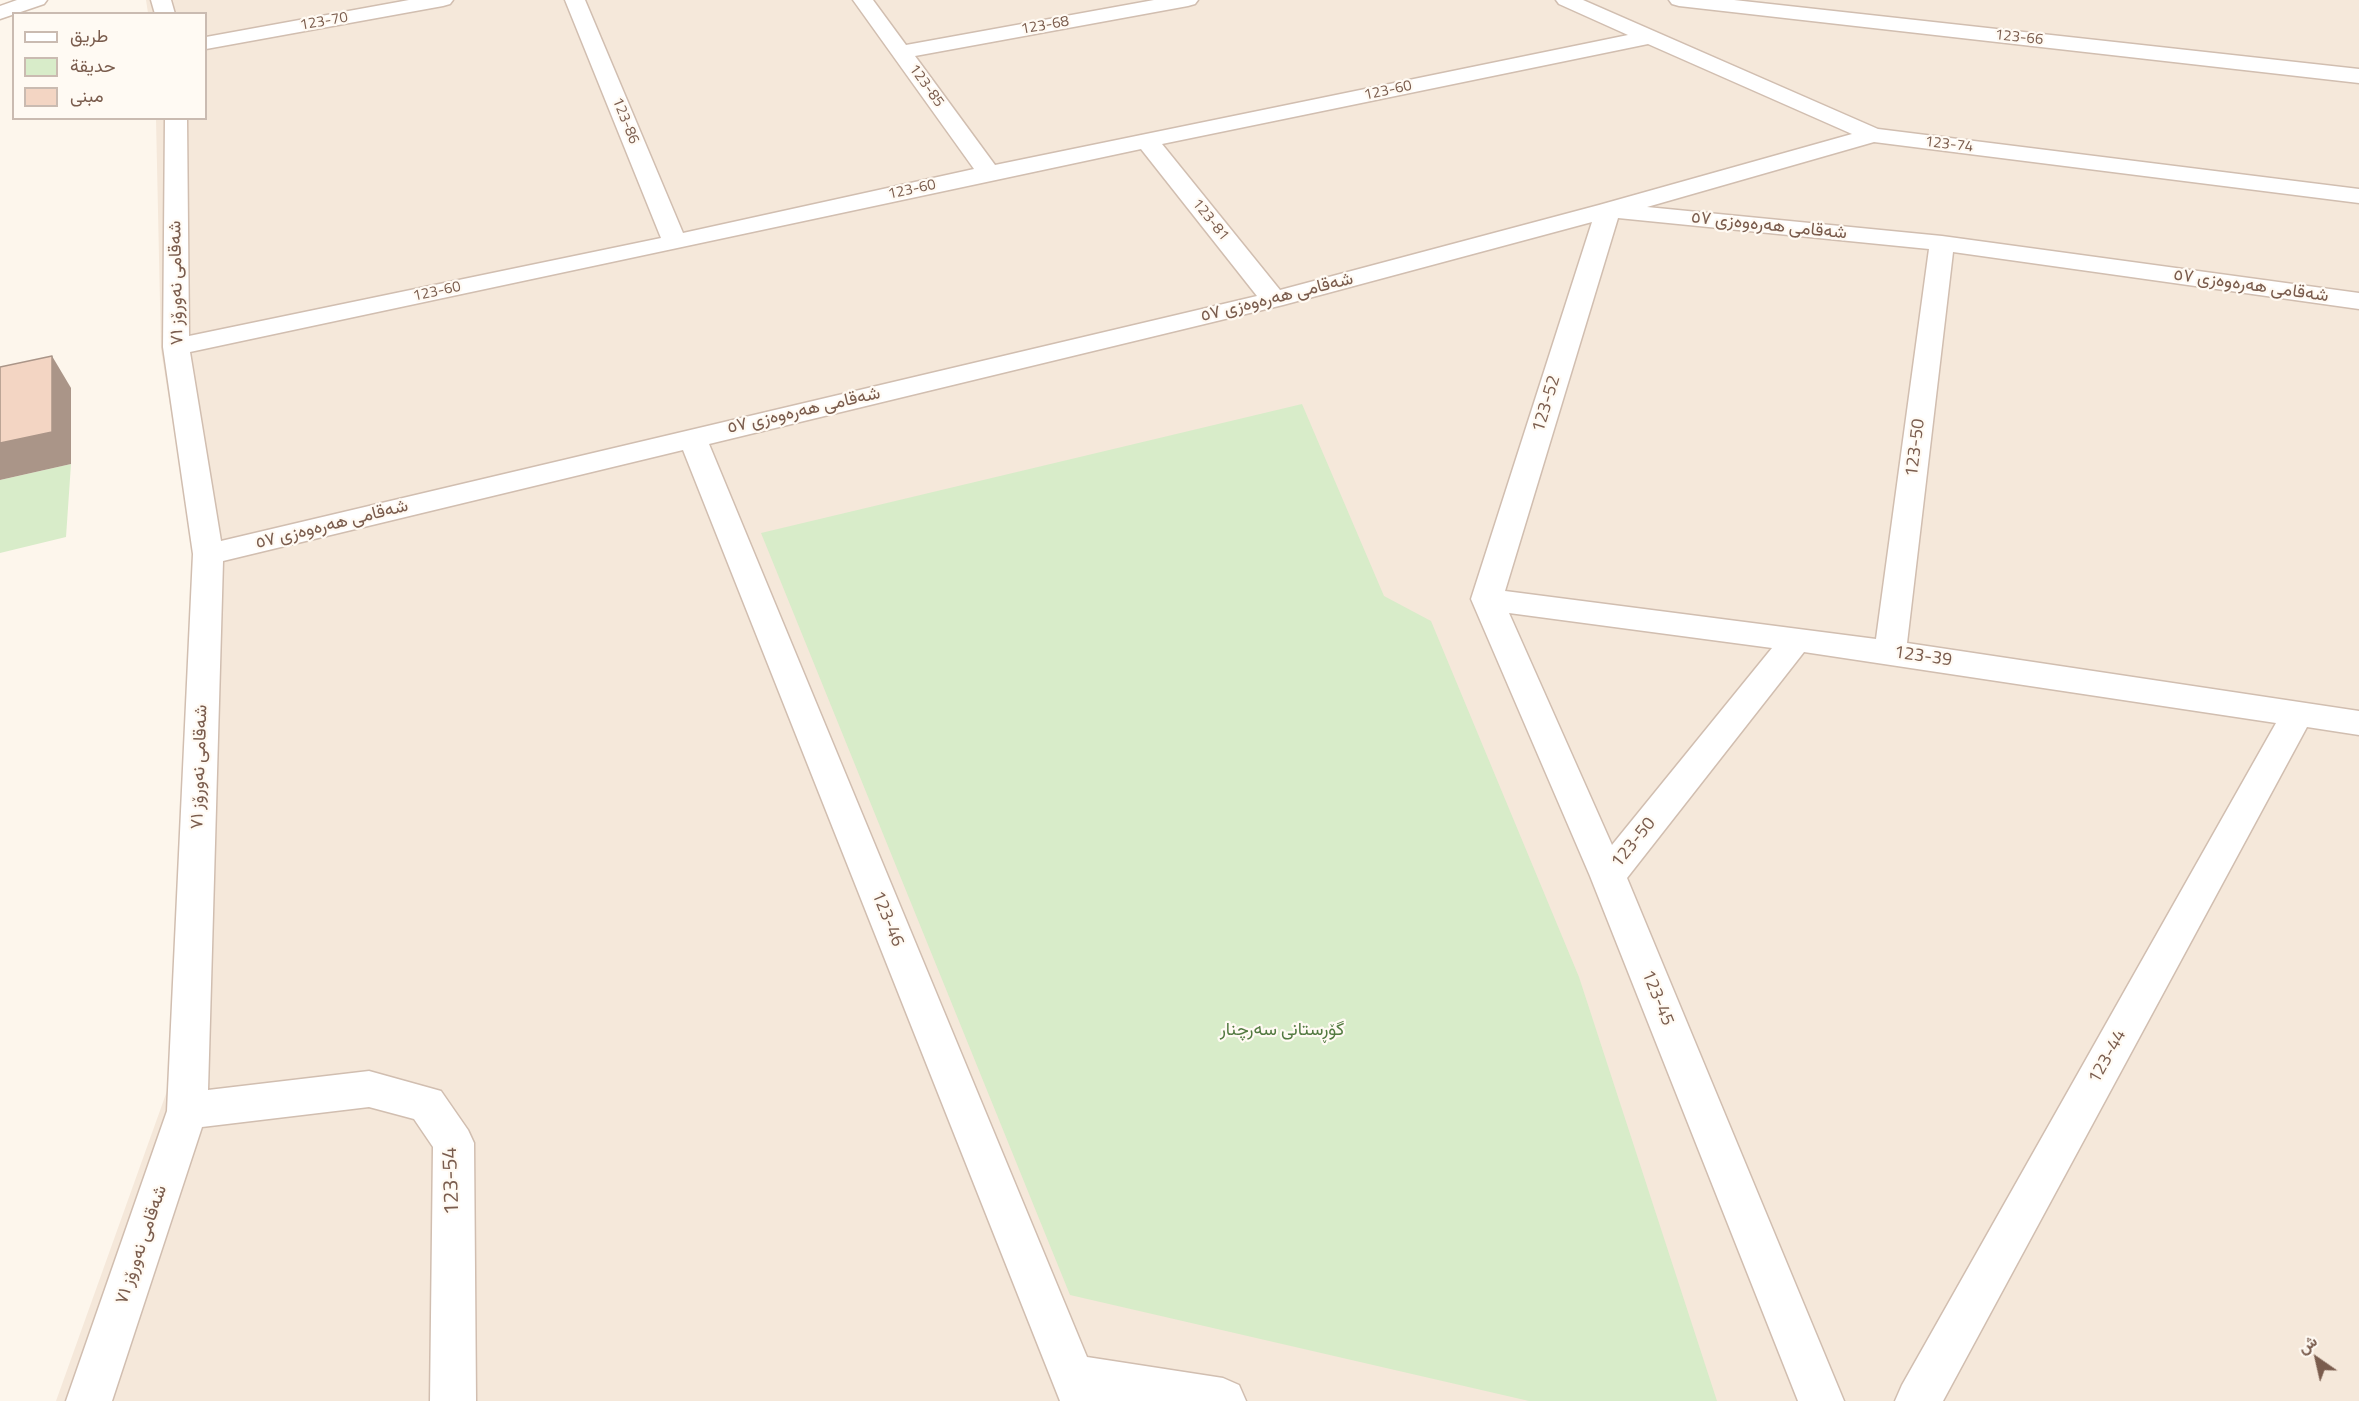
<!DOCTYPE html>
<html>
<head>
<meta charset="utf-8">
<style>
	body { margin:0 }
	#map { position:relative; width:2359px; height:1401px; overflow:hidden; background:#fdf6ec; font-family:"Titillium Web",Vazirmatn,sans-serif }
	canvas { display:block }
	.legend { position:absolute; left:12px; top:12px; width:195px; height:108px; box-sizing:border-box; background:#fffaf3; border:2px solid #cabbb1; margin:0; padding:8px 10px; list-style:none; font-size:18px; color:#7a5c4d }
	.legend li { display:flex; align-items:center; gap:12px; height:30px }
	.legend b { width:30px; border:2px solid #cabbb1 }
	.north { position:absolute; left:2287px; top:1329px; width:60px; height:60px; -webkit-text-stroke:4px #fffaf3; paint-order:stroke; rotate:326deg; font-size:16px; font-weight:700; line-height:24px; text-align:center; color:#7a5c4d }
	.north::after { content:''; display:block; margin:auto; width:21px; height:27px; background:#7a5c4d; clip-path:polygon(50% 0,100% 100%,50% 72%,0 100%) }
</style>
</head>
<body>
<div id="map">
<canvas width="2359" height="1401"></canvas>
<ul class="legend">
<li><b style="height:8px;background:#fff"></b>طريق</li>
<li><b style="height:16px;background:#d8ecc9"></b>حديقة</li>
<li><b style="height:16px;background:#f3d5c3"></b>مبنى</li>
</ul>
<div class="north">ش</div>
</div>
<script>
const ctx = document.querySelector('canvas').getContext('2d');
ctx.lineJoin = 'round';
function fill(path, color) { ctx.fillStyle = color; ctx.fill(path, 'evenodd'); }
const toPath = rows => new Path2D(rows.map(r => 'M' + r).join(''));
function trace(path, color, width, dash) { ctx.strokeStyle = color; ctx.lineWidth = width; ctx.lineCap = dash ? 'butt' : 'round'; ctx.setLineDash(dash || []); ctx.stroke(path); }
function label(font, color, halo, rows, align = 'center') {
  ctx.font = font + ' "Titillium Web",Vazirmatn,sans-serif'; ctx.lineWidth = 4.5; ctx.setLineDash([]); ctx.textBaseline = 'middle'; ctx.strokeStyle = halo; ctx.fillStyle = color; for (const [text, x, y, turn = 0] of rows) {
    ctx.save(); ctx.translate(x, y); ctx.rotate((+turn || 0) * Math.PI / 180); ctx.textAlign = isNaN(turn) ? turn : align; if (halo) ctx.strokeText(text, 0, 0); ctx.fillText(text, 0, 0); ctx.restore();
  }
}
const residential = toPath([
	[146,0,2359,0,2359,1401,56,1401,191,1024,195,560,161,350,156,119,206,118,206,14,148,13]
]);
const green = toPath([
	[1302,404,1384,596,1431,621,1579,977,1717,1401,1529,1401,1070,1295,761,533],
	[71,464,66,537,0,553,0,480]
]);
const minor = toPath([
	[17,0,47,0,44,4,0,19,0,6,17,0],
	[151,0,171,0,175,14,155,14,151,0],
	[409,0,453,0,450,4,443,6,206,49,206,37,409,0],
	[565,0,585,0,683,233,974,169,853,0,873,0,906,45,1154,0,1198,0,1195,4,1188,6,915,56,995,165,1628,35,1559,4,1556,0,1583,0,1878,129,2359,189,2359,203,1874,142,1647,207,1942,236,2359,293,2359,309,1953,252,1907,643,2359,711,2359,735,2307,727,1943,1401,1895,1401,1902,1385,2276,723,1804,652,1627,878,1844,1401,1798,1401,1590,876,1471,599,1592,222,1283,305,709,444,1087,1357,1223,1378,1239,1385,1246,1401,1060,1401,683,450,223,561,208,1090,369,1071,441,1091,468,1130,474,1143,476,1401,430,1401,433,1147,414,1119,369,1107,202,1127,112,1401,66,1401,167,1111,193,554,163,347,165,118,187,118,189,336,661,238,565,0],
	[1648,44,1852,134,1599,205,1280,290,1162,144,1648,44],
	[1141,149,1257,296,221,541,190,352,1141,149],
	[1618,218,1929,249,1876,639,1505,591,1618,218],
	[1509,613,1772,648,1612,845,1509,613],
	[1669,0,1734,0,2359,69,2359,83,1679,6,1672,4,1669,0]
]);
const shadedWall = toPath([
	[52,356,71,388,71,464,0,480,0,443]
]);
const building = toPath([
	[52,356,52,432,0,443,0,367,52,356]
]);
const farStreetnames = [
	["123-70",324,22,-10],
	["123-68",1045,26,-10],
	["123-66",2019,38,6],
	["123-85",926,86,54],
	["123-60",1388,91,-12],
	["123-86",625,121,68],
	["123-74",1949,145,7],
	["123-60",912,190,-12],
	["123-81",1210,220,51],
	["123-60",437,292,-12]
];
const streetNames = [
	["شەقامی هەرەوەزی ٥٧",1769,226,6],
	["شەقامی نەورۆز ٧١",177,283,-91],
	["شەقامی هەرەوەزی ٥٧",2251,286,8],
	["شەقامی هەرەوەزی ٥٧",1277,298,-14],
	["123-52",1547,404,-73],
	["شەقامی هەرەوەزی ٥٧",804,411,-13],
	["123-50",1916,448,-83],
	["شەقامی هەرەوەزی ٥٧",332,525,-14],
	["123-39",1923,657,8],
	["شەقامی نەورۆز ٧١",200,767,-88],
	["123-50",1634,843,-51],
	["123-46",887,919,68],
	["123-45",1657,998,68],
	["123-44",2108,1057,-61],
	["شەقامی نەورۆز ٧١",142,1245,-71]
];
const parkNames = [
	["گۆڕستانی سەرچنار",1282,1031]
];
const nearStreetnames = [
	["123-54",452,1181,-92]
];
fill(residential, '#f5e8da');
fill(green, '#d8ecc9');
trace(minor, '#d1beb0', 3);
fill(minor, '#fff');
fill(shadedWall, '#aa9588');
fill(building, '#f3d5c3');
trace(building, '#aa9588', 1.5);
label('15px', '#7a5c4d', '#fffaf3', farStreetnames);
label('18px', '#7a5c4d', '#fffaf3', streetNames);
label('18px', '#537a41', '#fffaf3', parkNames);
label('21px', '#7a5c4d', '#fffaf3', nearStreetnames);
</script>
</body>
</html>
